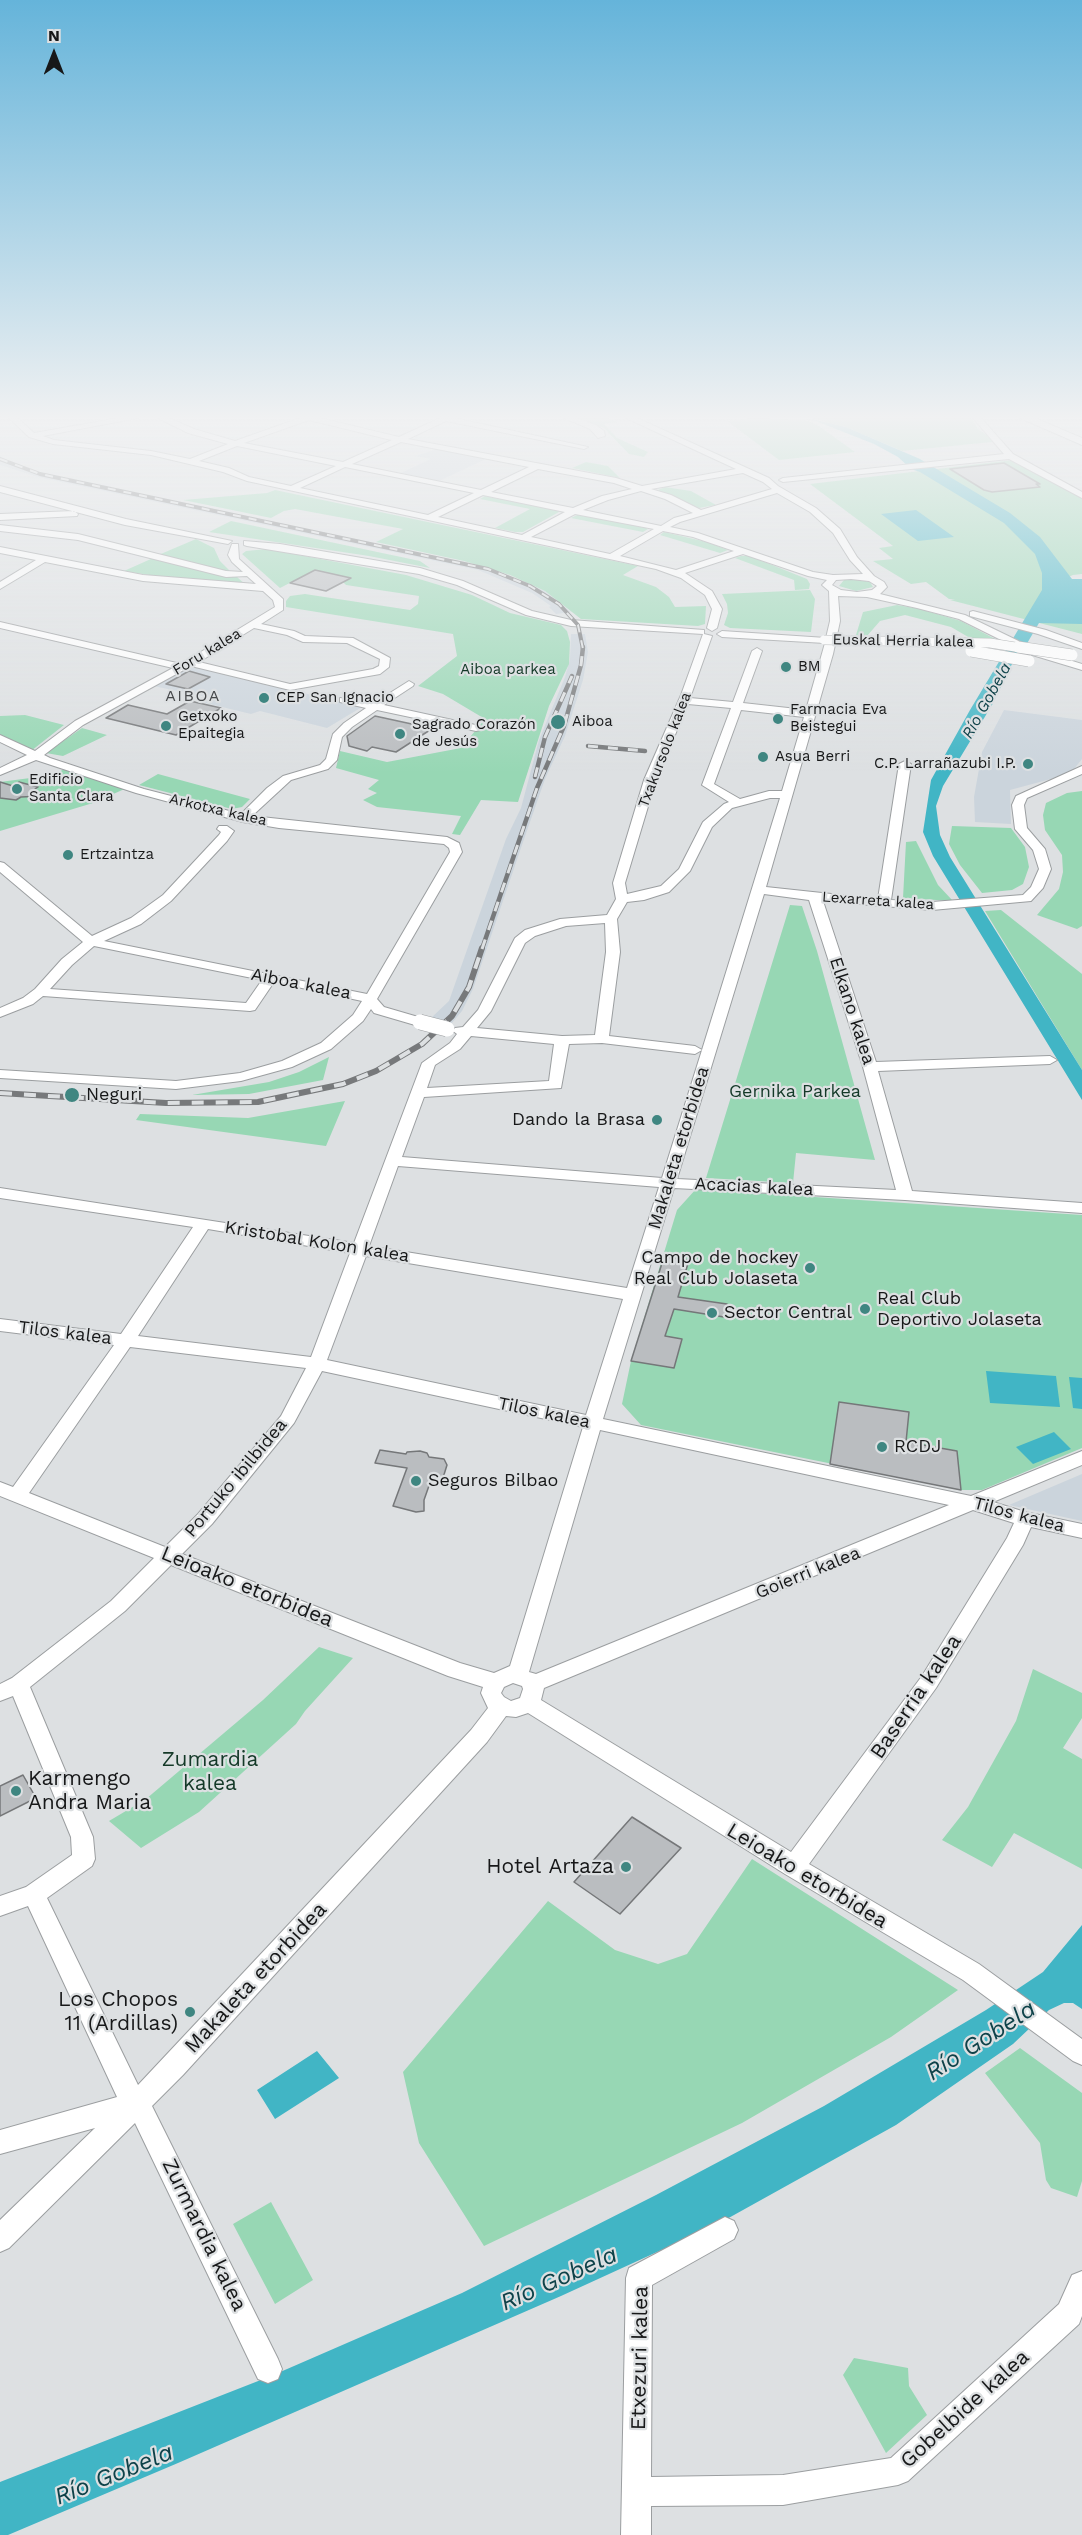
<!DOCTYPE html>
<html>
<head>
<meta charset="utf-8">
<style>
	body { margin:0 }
	#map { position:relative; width:1082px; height:2535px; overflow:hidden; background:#dde0e2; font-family:"Work Sans",sans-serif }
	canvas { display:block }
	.north { position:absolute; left:24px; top:24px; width:60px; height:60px; -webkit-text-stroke:4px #dde0e2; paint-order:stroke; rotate:0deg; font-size:16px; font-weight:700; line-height:24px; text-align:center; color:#171819 }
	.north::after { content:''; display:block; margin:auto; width:21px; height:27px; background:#171819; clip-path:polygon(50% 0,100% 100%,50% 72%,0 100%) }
</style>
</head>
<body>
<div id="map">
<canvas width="1082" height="2535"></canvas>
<div class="north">N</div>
</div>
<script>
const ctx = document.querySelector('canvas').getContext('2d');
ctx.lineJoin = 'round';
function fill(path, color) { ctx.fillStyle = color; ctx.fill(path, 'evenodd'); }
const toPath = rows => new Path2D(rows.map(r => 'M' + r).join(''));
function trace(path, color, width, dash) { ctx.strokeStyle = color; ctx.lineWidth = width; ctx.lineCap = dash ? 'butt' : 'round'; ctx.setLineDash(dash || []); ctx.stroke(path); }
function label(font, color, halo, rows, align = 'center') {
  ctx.font = font + ' "Work Sans",sans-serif'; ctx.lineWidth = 4.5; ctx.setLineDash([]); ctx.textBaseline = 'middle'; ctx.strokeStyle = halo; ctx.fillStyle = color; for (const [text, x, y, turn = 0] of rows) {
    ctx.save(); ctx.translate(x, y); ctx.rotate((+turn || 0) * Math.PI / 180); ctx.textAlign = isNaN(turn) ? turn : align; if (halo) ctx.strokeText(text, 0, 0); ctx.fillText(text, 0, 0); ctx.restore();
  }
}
const built = toPath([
	[437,449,486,459,439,481,401,473,430,459,415,456],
	[0,456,20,467,47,474,490,568,545,591,571,612,556,614,549,607,551,606,532,593,478,570,38,477,0,465],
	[571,634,585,634,588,652,583,680,565,736,545,779,523,842,473,989,462,1011,451,1024,431,1018,449,1001,506,839,521,808,539,740,565,677,570,659],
	[190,666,362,707,327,728,260,711,251,714,197,701,203,696,153,686],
	[1004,710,1082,720,1082,759,1074,769,1062,776,1010,790,1011,824,975,822,974,797,982,752],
	[1082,1474,1082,1521,1009,1505]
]);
const green = toPath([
	[577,418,607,418,617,422,604,424,617,438,648,452,644,457,629,454,604,428],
	[753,418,806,420,819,426,855,452,779,460,727,421],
	[812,418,971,418,978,429,994,440,992,442,902,451,846,427],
	[1013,460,1082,496,1082,574,1073,575,1045,587,1082,582,1082,634,950,600,955,599,949,599,926,582,911,584,873,561,893,559,879,548,893,546,810,484],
	[586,462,608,466,620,478,572,468],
	[665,487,691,491,716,505,699,508,658,490],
	[275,490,638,566,623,575,656,587,669,597,675,607,706,606,705,624,698,626,581,619,545,591,510,575,464,561,376,542,403,529,295,509,284,511,271,518,183,500,267,493],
	[485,496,558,510,559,512,523,532,515,532,495,528,530,509,480,499],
	[579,514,646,528,648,529,643,532,571,518],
	[231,521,420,561,430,568,369,556,209,532],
	[664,532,707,542,728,550,720,553,660,535],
	[196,539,214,548,220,561,233,574,156,556],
	[267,549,406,575,472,595,510,613,561,625,567,631,570,642,569,664,549,706,518,802,481,800,460,835,452,834,461,816,377,807,363,800,377,793,368,789,379,780,336,768,340,751,387,762,461,748,485,719,443,694,418,686,457,656,453,634,286,607,286,601,290,596,305,594,410,610,418,604,419,596,346,585,342,581,349,578,315,570,280,588,242,554,246,551],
	[741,556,750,556,807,579,810,584,809,589,795,590,794,580,735,558],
	[153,558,237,577,246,585,162,577,124,571],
	[857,579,870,582,873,587,856,591,839,586,844,580],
	[810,590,815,599,811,632,730,628,724,625,728,613,727,604,722,594],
	[897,605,920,609,961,621,997,640,970,638,951,627,905,615,880,621,867,636,856,635,863,612],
	[25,715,64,725,31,751,0,735,0,716],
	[82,728,107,735,63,756,46,753],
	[66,768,129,787,93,803,0,831,0,782,53,775],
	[158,774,250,799,242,807,232,809,139,785],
	[1082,791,1082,926,1077,929,1037,915,1059,889,1063,872,1062,855,1045,830,1043,815,1046,803,1067,793],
	[952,826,1011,828,1025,847,1029,867,1023,884,1012,890,982,893,960,865,949,844],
	[916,841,938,885,953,901,903,898,906,842],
	[790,905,802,906,817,951,875,1160,796,1153,793,1183,706,1178],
	[1001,910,1082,974,1082,1070,985,911],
	[329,1057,323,1080,249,1094,192,1095,269,1082,299,1072],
	[345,1101,326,1146,136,1120,140,1114,248,1118],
	[696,1189,1082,1215,1082,1448,982,1490,961,1490,641,1425,622,1404,631,1361,677,1210],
	[319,1647,353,1658,305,1711,296,1724,199,1812,141,1848,109,1821,146,1799,263,1700],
	[1033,1669,1082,1693,1082,1718,1063,1748,1082,1759,1082,1869,1014,1833,992,1867,942,1840,968,1807,1016,1721],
	[752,1859,958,1990,891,2037,742,2123,484,2246,419,2143,403,2072,548,1901,615,1950,658,1964,687,1954],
	[1020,2048,1082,2093,1082,2181,1077,2197,1051,2188,1046,2180,1040,2143,985,2073],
	[271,2202,313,2280,275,2304,233,2224],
	[854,2358,908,2368,909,2386,927,2415,886,2453,843,2375]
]);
const water = toPath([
	[808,418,846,427,920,459,1010,513,1040,537,1072,579,1082,579,1082,624,1039,623,1022,652,1013,662,992,705,943,786,936,806,940,835,950,857,1082,1070,1082,1100,933,856,923,832,931,780,970,710,1042,590,1042,573,1035,554,1004,523,920,472,911,469,898,457,874,444],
	[916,510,954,537,918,541,881,514],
	[986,1371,1056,1376,1060,1407,990,1403],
	[1069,1377,1082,1378,1082,1409,1073,1408],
	[1054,1432,1071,1449,1033,1464,1016,1447],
	[1082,1925,1082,2009,1073,2003,1064,2003,1049,2010,1013,2044,896,2125,716,2225,561,2296,178,2463,8,2535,0,2535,0,2482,271,2376,462,2293,656,2195,824,2106,986,2010,1043,1972],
	[317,2051,339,2078,275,2119,257,2090]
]);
const building = toPath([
	[1004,463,1040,484,1036,484,1040,487,992,492,984,490,950,469,1004,463],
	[315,570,351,578,326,591,290,583,315,570],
	[189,671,210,677,188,689,166,684,189,671],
	[190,701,221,708,176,735,106,718,128,705,167,714,190,701],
	[375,716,421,726,420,727,430,730,396,752,372,747,367,751,349,746,347,736,375,716],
	[0,782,13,786,19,782,38,787,32,791,41,793,41,796,21,797,16,800,0,798,0,782],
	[664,1257,689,1260,678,1297,727,1304,724,1317,674,1309,665,1336,682,1339,674,1368,631,1361,664,1257],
	[839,1402,909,1412,906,1442,957,1451,961,1490,830,1464,839,1402],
	[380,1450,406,1454,407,1452,420,1451,427,1453,429,1457,444,1459,447,1465,442,1481,431,1480,424,1500,424,1511,416,1512,393,1506,407,1468,375,1463,380,1450],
	[23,1775,36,1798,0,1816,0,1786,23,1775],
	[632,1817,681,1848,620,1914,574,1882,632,1817]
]);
const minor = toPath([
	[9,418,18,418,34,433,119,418,138,418,43,436,54,440,151,451,190,459,228,444,188,433,158,418,169,418,194,429,235,441,300,418,320,418,399,437,440,418,454,418,588,447,584,449,446,421,408,439,616,478,642,486,736,469,626,418,637,418,769,478,778,486,816,508,840,529,857,557,874,576,884,582,887,587,880,594,965,615,1037,650,1082,664,1082,670,1029,654,959,619,917,608,867,597,838,596,840,621,833,654,766,887,878,899,899,764,905,761,911,764,891,900,932,902,1023,895,1031,887,1039,869,1033,850,1015,829,1012,805,1016,796,1082,766,1082,774,1027,798,1024,805,1027,828,1045,849,1051,869,1043,888,1031,901,932,910,823,901,876,1062,1050,1056,1057,1060,1050,1064,878,1071,912,1191,1082,1203,1082,1213,905,1200,674,1188,603,1419,971,1496,1082,1451,1082,1465,993,1502,1025,1512,1082,1524,1082,1538,1031,1527,1023,1545,936,1688,809,1864,979,1964,1082,2039,1082,2065,1073,2061,963,1980,785,1874,528,1713,516,1717,506,1716,487,1742,183,2075,152,2106,278,2359,282,2369,278,2379,268,2383,258,2379,135,2123,9,2248,0,2252,0,2220,95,2128,0,2154,0,2130,117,2097,28,1906,0,1916,0,1896,26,1887,72,1855,71,1837,13,1696,0,1701,0,1684,12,1678,111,1601,154,1558,0,1496,0,1482,13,1487,114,1345,0,1331,0,1319,121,1334,193,1227,0,1198,0,1188,354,1243,422,1063,450,1043,457,1034,453,1031,455,1028,463,1027,478,1010,515,938,525,930,560,919,607,915,616,899,613,883,644,780,681,695,703,634,571,626,526,615,457,585,419,574,247,546,244,545,244,541,280,544,420,568,463,581,532,611,571,620,704,630,704,634,712,636,690,698,733,702,752,651,757,648,762,651,743,703,806,710,825,643,722,637,717,634,722,631,826,638,830,621,829,591,822,585,827,580,808,576,743,554,685,573,712,591,722,609,717,628,712,631,707,628,712,609,705,595,681,578,656,569,247,481,223,472,151,455,53,444,29,437,9,418],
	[309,420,387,439,392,440,343,462,244,443,309,420],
	[401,442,529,467,481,490,352,464,401,442],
	[237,446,336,466,291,486,249,477,229,468,199,461,237,446],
	[345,467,474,493,428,515,300,488,345,467],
	[538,469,614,483,632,489,602,496,573,508,491,492,538,469],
	[743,473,763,482,772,489,701,510,671,495,651,489,743,473],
	[641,491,665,499,693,513,674,518,661,526,583,510,608,500,641,491],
	[777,493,810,512,833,533,850,560,863,574,833,575,813,572,698,533,670,527,680,522,777,493],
	[483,495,565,512,522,535,438,517,483,495],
	[575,514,654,529,610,554,531,537,575,514],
	[663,531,693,537,734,551,676,570,620,556,663,531],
	[851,579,869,581,877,586,872,590,857,592,841,590,832,585,836,580,851,579],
	[688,704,731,708,702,785,729,802,724,804,703,822,679,869,661,886,627,894,625,883,656,780,688,704],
	[741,710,804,717,782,791,769,791,740,799,714,784,741,710],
	[770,798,780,798,702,1050,695,1046,609,1036,620,952,617,919,627,902,644,900,669,892,690,871,712,827,732,808,770,798],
	[764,894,809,900,863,1067,896,1190,677,1179,764,894],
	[605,923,606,952,595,1035,562,1036,477,1028,491,1011,525,943,535,936,566,926,605,923],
	[471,1036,554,1044,549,1081,427,1088,435,1065,460,1049,471,1036],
	[602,1043,695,1054,702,1050,662,1178,402,1157,424,1097,561,1088,569,1044,602,1043],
	[398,1166,659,1187,627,1288,369,1246,398,1166],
	[208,1229,350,1253,311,1357,138,1336,208,1229],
	[366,1256,623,1299,586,1415,327,1360,366,1256],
	[130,1347,306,1368,281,1416,198,1514,165,1547,29,1493,130,1347],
	[322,1371,583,1427,510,1666,494,1673,460,1663,182,1554,212,1524,294,1423,322,1371],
	[600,1430,949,1505,536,1674,529,1672,600,1430],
	[973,1510,1014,1523,1007,1538,922,1676,791,1852,541,1700,544,1688,973,1510],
	[171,1565,448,1676,483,1687,481,1693,488,1708,471,1730,138,2085,47,1898,92,1866,95,1859,93,1837,30,1687,125,1611,171,1565],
	[513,1683,522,1686,523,1689,520,1698,511,1701,504,1697,501,1693,504,1687,513,1683],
	[564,418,576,418,596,425,604,431,605,436,598,438,590,429,564,418],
	[973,418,981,418,1013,454,1082,492,1082,498,1009,459,783,482,779,480,783,478,1004,454,973,418],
	[0,486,126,519,232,541,228,544,125,525,0,492,0,486],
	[74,511,78,514,77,516,0,520,0,514,74,511],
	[0,525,78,534,226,571,243,572,232,562,228,555,232,544,238,544,239,559,283,599,283,610,261,624,294,631,305,636,353,638,390,658,389,667,380,674,290,690,191,666,83,725,44,755,50,758,144,789,241,814,267,788,283,776,320,765,326,759,333,734,344,723,366,708,340,702,340,698,374,703,409,681,414,684,413,686,384,705,480,726,480,730,476,731,377,710,352,727,342,737,337,760,328,769,291,780,252,816,447,837,459,843,462,852,377,999,384,1007,425,1019,427,1022,425,1025,415,1025,374,1013,371,1009,363,1021,331,1049,292,1067,241,1081,176,1089,0,1078,0,1070,176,1081,240,1073,282,1061,321,1043,353,1015,362,1001,274,982,255,1010,250,1011,43,996,33,1004,0,1017,0,1008,23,998,35,989,62,959,83,942,0,872,0,862,4,863,92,936,131,918,163,895,219,835,221,832,217,829,219,826,227,826,234,831,227,841,171,901,141,924,104,941,367,994,450,852,449,848,444,844,279,828,243,822,136,793,36,760,0,775,0,768,27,755,0,742,0,735,35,751,75,721,173,668,0,628,0,622,181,664,275,607,273,600,263,591,143,581,45,562,0,589,0,582,36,560,0,553,0,547,143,575,256,584,247,576,226,577,78,540,0,531,0,525],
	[254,628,287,635,303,642,347,643,380,659,379,666,373,669,290,684,199,662,254,628],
	[94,946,262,980,246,1003,50,989,72,965,94,946],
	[973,611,1046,630,1082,643,1082,649,1038,634,970,616,970,612,973,611],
	[725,2217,734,2221,738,2230,734,2239,652,2285,651,2477,783,2475,891,2458,1059,2304,1072,2275,1082,2271,1082,2316,1079,2324,908,2481,898,2485,783,2505,651,2506,651,2535,621,2535,626,2278,629,2268,725,2217]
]);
const highway = toPath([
	[1020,418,1035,418,1082,438,1082,445,1020,418]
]);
const railFar2 = toPath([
	[0,459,40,474,488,569,530,586,559,604,578,625,583,649]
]);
const railFar1 = toPath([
	[588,746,645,751],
	[535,777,545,737,572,676],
	[482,949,537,788,564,726,581,665,583,647]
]);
const rail = toPath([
	[0,1093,166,1103,258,1102,343,1084,376,1071,422,1044,452,1016,469,987,482,948]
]);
const minorBridgeFar2 = toPath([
	[824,640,990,643,1028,649]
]);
const minorBridgeFar1 = toPath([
	[1018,647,1072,655],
	[971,651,1029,661]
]);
const minorBridge = toPath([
	[420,1022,447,1029]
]);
const markers = [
	[786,667,6,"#3f8681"],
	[264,698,6,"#3f8681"],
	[778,719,6,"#3f8681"],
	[558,722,8,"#3f8681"],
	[166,726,6,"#3f8681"],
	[400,734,6,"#3f8681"],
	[763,757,6,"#3f8681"],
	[1028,764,6,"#3f8681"],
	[17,789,6,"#3f8681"],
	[68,855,6,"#3f8681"],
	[72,1095,8,"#3f8681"],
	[657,1120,6,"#3f8681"],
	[810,1268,6,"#3f8681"],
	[865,1309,6,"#3f8681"],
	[712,1313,6,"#3f8681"],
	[882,1447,6,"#3f8681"],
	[416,1481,6,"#3f8681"],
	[16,1791,6,"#3f8681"],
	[626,1867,6,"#3f8681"],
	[190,2012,6,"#3f8681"]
];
const farStreetnames = [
	["Euskal Herria kalea",903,641,1],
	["Foru kalea",207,652,-31],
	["Txakursolo kalea",665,750,-69],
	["Arkotxa kalea",218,810,13],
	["Lexarreta kalea",878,901,4]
];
const farPoinames = [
	["BM",798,667],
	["CEP San Ignacio",276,698],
	["Farmacia Eva",790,710],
	["Beistegui",790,727],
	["Getxoko",178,717],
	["Epaitegia",178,734],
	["Aiboa",572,722],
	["Sagrado Corazón",412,725],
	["de Jesús",412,742],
	["Asua Berri",775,757],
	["C.P. Larrañazubi I.P.",1016,764,"right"],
	["Edificio",29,780],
	["Santa Clara",29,797],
	["Ertzaintza",80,855]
];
const farParknames = [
	["Aiboa parkea",508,670]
];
const farNeighbourhoodnames = [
	["AIBOA",193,696]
];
const farWaternames = [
	["Río Gobela",987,701,-61]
];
const streetNames = [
	["Aiboa kalea",301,984,11],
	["Elkano kalea",852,1011,72],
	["Makaleta etorbidea",679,1148,-73],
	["Acacias kalea",754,1187,3],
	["Kristobal Kolon kalea",317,1242,9],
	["Tilos kalea",65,1333,7],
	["Tilos kalea",544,1413,12],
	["Portuko ibilbidea",236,1478,-50],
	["Tilos kalea",1019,1515,15],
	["Goierri kalea",808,1573,-22]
];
const parkNames = [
	["Gernika Parkea",795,1092]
];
const poiNames = [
	["Neguri",86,1095],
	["Dando la Brasa",645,1120,"right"],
	["Campo de hockey",798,1258,"right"],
	["Real Club Jolaseta",798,1279,"right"],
	["Real Club",877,1299],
	["Deportivo Jolaseta",877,1320],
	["Sector Central",724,1313],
	["RCDJ",894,1447],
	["Seguros Bilbao",428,1481]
];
const nearStreetnames = [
	["Leioako etorbidea",247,1587,22],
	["Baserria kalea",916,1697,-56],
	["Leioako etorbidea",807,1876,31],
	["Makaleta etorbidea",256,1978,-47],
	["Zurmardia kalea",204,2235,64],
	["Etxezuri kalea",640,2358,-89],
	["Gobelbide kalea",965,2409,-42]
];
const nearParknames = [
	["Zumardia",210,1760],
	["kalea",210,1784]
];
const nearPoinames = [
	["Karmengo",28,1779,"left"],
	["Andra Maria",28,1803,"left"],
	["Hotel Artaza",614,1867],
	["Los Chopos",178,2000],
	["11 (Ardillas)",178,2024]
];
const nearWaternames = [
	["Río Gobela",981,2041,-33],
	["Río Gobela",559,2279,-24],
	["Río Gobela",114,2475,-22]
];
fill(built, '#cbd4dc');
fill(green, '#97d7b4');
fill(water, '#41b5c5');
fill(building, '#babdc0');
trace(building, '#757779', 1.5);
trace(minor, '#9b9ea0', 2);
trace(highway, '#9b9ea0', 2);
fill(minor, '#fff');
fill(highway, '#fff');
trace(railFar2, '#77797b', 4);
trace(railFar1, '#77797b', 4.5);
trace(rail, '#77797b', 6);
trace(railFar2, '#dde0e2', 2, [8]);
trace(railFar1, '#dde0e2', 3, [10]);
trace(rail, '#dde0e2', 4, [12]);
trace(minorBridgeFar2, '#9b9ea0', 10, []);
trace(minorBridgeFar1, '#9b9ea0', 12, []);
trace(minorBridge, '#9b9ea0', 16, []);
trace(minorBridgeFar2, '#fff', 9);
trace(minorBridgeFar1, '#fff', 11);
trace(minorBridge, '#fff', 15);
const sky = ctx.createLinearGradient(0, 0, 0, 773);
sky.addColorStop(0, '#65b4da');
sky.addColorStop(0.54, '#f0f1f2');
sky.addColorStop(1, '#f0f1f200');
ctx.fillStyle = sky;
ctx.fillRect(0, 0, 1082, 773);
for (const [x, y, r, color] of markers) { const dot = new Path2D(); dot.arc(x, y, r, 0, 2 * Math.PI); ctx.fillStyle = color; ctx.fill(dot); trace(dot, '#dde0e2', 2); }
label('15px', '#171819', '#dde0e2', farStreetnames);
label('15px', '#171819', '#dde0e2', farPoinames, 'left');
label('15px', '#143928', '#dde0e2', farParknames);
ctx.letterSpacing = '1.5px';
label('16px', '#47494b', '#dde0e2', farNeighbourhoodnames);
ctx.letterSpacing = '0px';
label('italic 16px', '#0e4249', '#dde0e2', farWaternames);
label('18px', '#171819', '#dde0e2', streetNames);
label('18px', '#143928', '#dde0e2', parkNames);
label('18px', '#171819', '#dde0e2', poiNames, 'left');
label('21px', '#171819', '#dde0e2', nearStreetnames);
label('21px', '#143928', '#dde0e2', nearParknames);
label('21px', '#171819', '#dde0e2', nearPoinames, 'right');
label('italic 24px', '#0e4249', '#dde0e2', nearWaternames);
</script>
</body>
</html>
